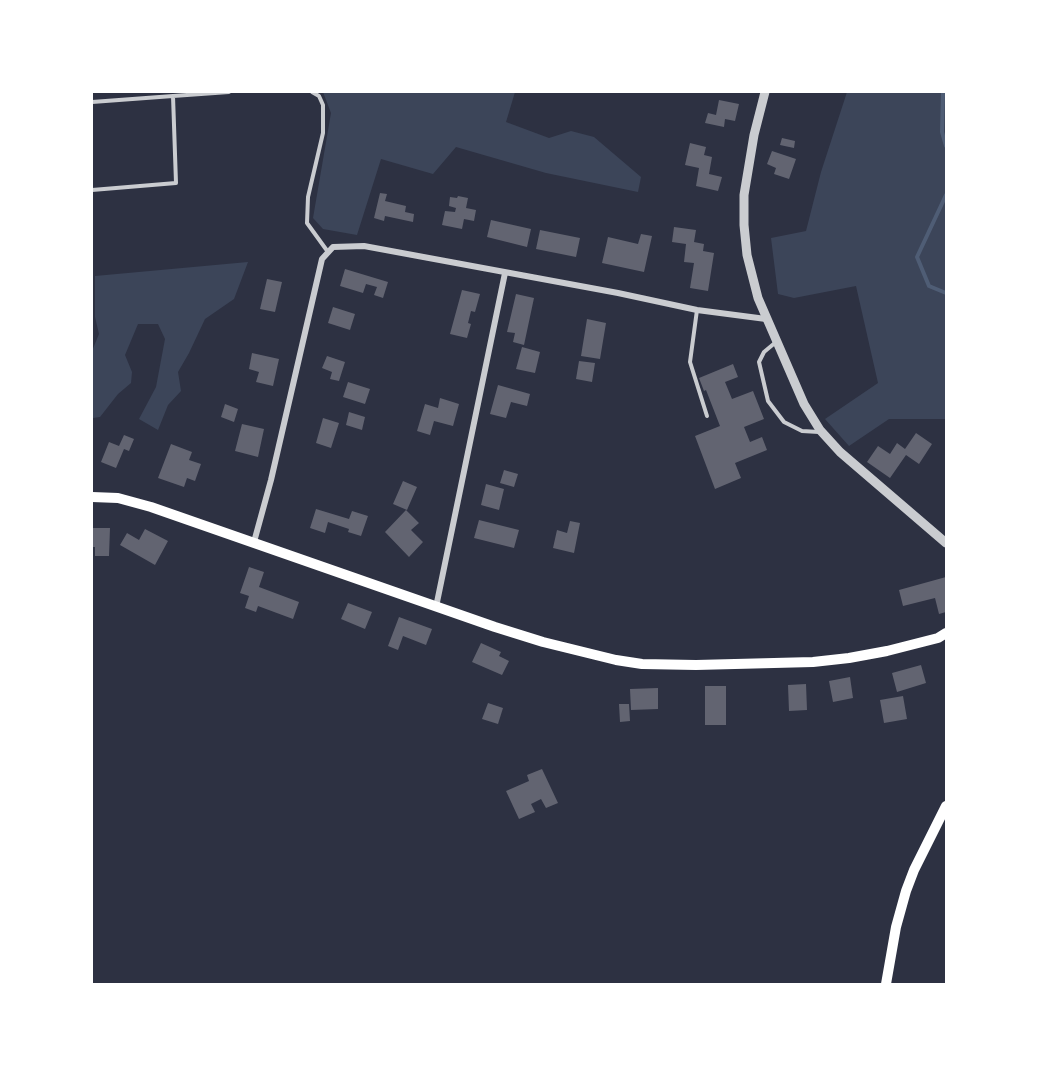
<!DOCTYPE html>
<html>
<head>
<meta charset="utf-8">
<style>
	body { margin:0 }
	#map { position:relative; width:1038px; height:1076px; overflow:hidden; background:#2d3142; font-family:Merriweather,serif }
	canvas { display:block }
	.frame { position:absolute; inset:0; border:93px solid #fff; pointer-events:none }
</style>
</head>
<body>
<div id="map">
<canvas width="1038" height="1076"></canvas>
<div class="frame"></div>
</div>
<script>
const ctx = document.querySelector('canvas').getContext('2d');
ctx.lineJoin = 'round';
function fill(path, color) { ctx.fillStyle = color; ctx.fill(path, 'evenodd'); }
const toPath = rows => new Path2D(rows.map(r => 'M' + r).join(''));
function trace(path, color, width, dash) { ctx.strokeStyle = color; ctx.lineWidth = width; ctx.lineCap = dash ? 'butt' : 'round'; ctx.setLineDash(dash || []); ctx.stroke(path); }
const green = toPath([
	[323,92,515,92,506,122,549,138,571,131,594,137,641,177,638,192,546,173,456,147,433,174,381,159,357,235,323,229,313,218,331,113],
	[847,92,946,92,946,419,889,419,849,446,825,419,878,383,856,286,794,298,778,294,771,238,806,231,821,172],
	[248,262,234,299,205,319,189,353,178,372,181,391,168,405,158,430,139,419,156,387,165,339,158,324,138,324,125,355,132,372,131,383,118,394,100,417,93,418,92,351,99,334,95,317,95,276]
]);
const stream = toPath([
	[943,92,942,132,946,146],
	[946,195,917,257,929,286,946,293]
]);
const building = toPath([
	[719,100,739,104,735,121,725,119,724,127,705,123,708,113,716,115],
	[782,138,795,141,794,148,780,145],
	[690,143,706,147,704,155,712,157,709,174,722,177,718,191,696,186,699,168,685,165],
	[772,151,796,159,789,179,774,174,776,168,767,164],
	[380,193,387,194,385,201,406,206,405,212,414,214,413,222,385,216,384,221,374,218],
	[458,196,468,198,466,208,476,210,474,221,464,219,462,229,442,225,445,211,455,212,456,208,449,206,450,197,457,198],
	[491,220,531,229,527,247,487,237],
	[674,227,696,230,694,242,704,244,703,251,714,253,708,291,690,288,694,263,684,262,686,244,672,242],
	[540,230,580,238,576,257,536,249],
	[641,234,652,236,644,272,602,263,608,237,638,244],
	[345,269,388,282,383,298,374,295,377,287,366,284,363,293,340,286],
	[267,279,282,282,275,312,260,309],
	[462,290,480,294,475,312,471,311,468,323,471,324,467,338,450,334],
	[516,294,534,298,524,345,513,342,515,333,507,332],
	[333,307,355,314,350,330,328,323],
	[587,319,606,323,600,359,581,356],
	[522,347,540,352,535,373,516,369],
	[252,353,279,359,273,386,256,382,259,372,249,369],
	[327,356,345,362,339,381,330,379,332,372,322,368],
	[579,361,595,363,592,382,576,379],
	[733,364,738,377,725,382,732,399,753,391,764,419,744,427,750,442,762,437,767,450,735,463,741,478,715,489,695,436,720,426,706,390,704,391,699,378],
	[348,382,370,389,365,404,343,397],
	[498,385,530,394,527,406,511,402,506,418,490,414],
	[440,398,459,404,453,426,434,421,430,435,417,431,425,404,438,408],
	[225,404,238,409,234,422,221,417],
	[349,412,365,417,362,430,346,425],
	[323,418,339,423,331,448,316,443],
	[242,424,264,429,258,457,235,451],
	[916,433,932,444,919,464,906,455,890,478,867,462,878,446,890,454,897,443,905,449],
	[124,435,134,439,129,451,124,449,116,468,101,462,109,442,119,446],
	[171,444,192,452,189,460,201,464,195,481,187,478,184,487,158,478],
	[504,470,518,474,514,487,500,483],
	[403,481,417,487,407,510,393,504],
	[486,484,504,489,499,510,481,505],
	[316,509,349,519,352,511,368,516,361,536,348,532,349,529,328,522,325,533,310,528],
	[406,510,419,523,411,530,423,542,409,557,385,532],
	[479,520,519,530,514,548,474,538],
	[570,521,580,523,574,553,553,548,557,530,567,533],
	[92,528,110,528,109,556,95,556,95,547,92,547],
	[145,529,168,541,155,565,120,545,127,533,139,540],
	[249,567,264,572,259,587,299,602,293,619,258,606,256,612,245,608,249,596,240,593],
	[946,577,946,612,939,614,935,598,903,606,899,590],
	[348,603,372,612,365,629,341,619],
	[399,617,432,629,426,645,403,636,398,650,388,646],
	[481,643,501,652,499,656,509,661,502,675,472,662],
	[921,665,926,683,897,692,892,673],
	[850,677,853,698,833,702,829,681],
	[806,684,807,710,789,711,788,685],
	[705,686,726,686,726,725,705,725],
	[658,688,658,709,631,710,630,689],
	[903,696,907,719,884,723,880,700],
	[488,703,503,708,498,724,482,719],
	[619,704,629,704,630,721,620,722],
	[542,769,558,803,546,808,541,799,531,804,535,812,519,819,506,791,529,781,527,775]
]);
const service = toPath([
	[312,92,319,96,323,105,323,133,308,197,307,223,328,252],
	[92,102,173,96],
	[92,190,176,183,173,96,229,92],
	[697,310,690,362,707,416],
	[776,342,764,352,759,362,768,401,784,422,802,431,819,432]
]);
const minor = toPath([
	[254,542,271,480,322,259,333,247,364,246,618,293,697,310,766,319],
	[436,607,505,273]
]);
const tertiary = toPath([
	[765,92,754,135,744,195,744,225,747,255,758,298,804,404,820,430,840,452,946,543]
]);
const secondary = toPath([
	[92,497,118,498,151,507,495,627,543,642,616,660,642,664,696,665,813,662,849,658,887,651,938,638,946,633],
	[886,984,896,927,906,891,914,870,946,806]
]);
fill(green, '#3c4559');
trace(stream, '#4f5d75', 4);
fill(building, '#626471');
trace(service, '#caccd0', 4);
trace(minor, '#caccd0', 6);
trace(tertiary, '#caccd0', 9);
trace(secondary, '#fff', 10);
</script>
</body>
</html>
